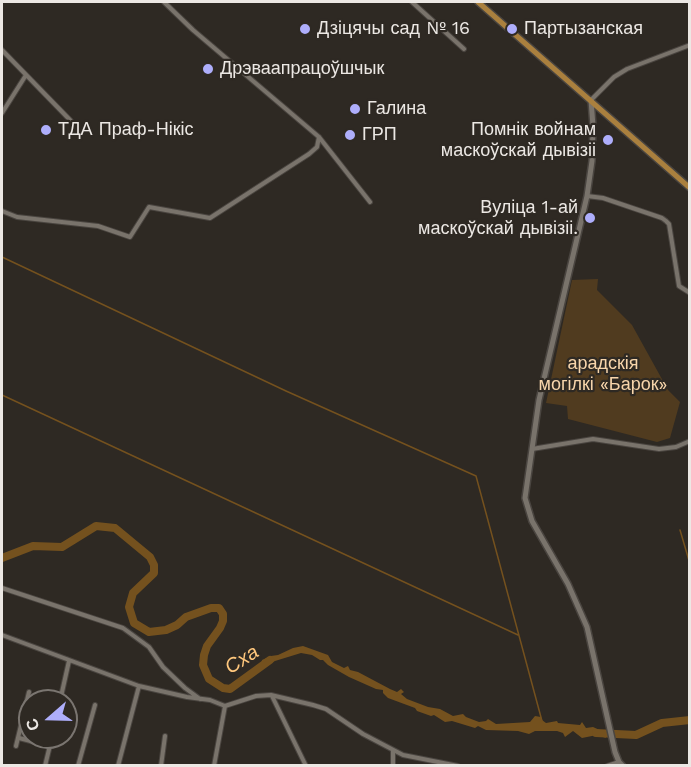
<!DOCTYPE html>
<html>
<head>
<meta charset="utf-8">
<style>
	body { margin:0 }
	#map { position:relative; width:691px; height:767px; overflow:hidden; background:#2e2923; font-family:"Work Sans",sans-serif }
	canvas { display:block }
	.frame { position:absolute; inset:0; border:3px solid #ece8e4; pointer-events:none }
	.north { position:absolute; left:18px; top:689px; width:60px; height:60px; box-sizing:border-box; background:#2e2923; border:2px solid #7a7570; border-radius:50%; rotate:250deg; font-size:16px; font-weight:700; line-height:24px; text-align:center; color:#ece8e4 }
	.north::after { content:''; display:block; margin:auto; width:21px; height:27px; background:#aeaefb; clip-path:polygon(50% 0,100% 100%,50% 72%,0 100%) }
</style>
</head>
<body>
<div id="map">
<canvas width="691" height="767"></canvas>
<div class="frame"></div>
<div class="north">С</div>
</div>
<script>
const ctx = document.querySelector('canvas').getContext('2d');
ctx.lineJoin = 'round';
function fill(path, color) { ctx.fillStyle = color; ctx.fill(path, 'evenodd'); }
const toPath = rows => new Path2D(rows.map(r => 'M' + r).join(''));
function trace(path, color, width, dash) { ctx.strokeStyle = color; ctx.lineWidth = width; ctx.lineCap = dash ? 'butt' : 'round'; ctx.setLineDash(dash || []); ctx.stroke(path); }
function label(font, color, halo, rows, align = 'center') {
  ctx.font = font + ' "Work Sans",sans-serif'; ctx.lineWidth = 4.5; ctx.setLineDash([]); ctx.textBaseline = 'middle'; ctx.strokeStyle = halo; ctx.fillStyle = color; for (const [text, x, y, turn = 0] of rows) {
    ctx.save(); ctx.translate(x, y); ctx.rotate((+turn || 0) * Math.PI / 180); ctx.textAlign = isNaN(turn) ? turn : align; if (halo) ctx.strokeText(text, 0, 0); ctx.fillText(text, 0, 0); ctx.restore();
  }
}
const green = toPath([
	[598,279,597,290,632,325,668,390,680,402,670,438,657,442,568,419,567,406,546,403,572,280]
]);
const water = toPath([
	[303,646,328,655,332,662,344,668,348,666,350,670,358,672,390,689,397,692,401,689,404,692,401,694,407,699,428,707,440,709,453,716,463,714,466,717,479,722,486,721,488,719,496,724,530,722,535,716,541,717,542,720,546,723,557,721,558,723,580,725,582,722,586,728,593,727,604,732,606,738,597,735,582,738,573,731,565,737,563,733,557,731,535,731,529,734,518,731,486,730,478,726,475,728,452,721,445,722,434,715,431,716,417,711,415,708,388,698,383,693,383,690,376,689,349,677,328,665,323,660,320,660,312,655,301,653,275,661,264,667,261,664,262,660,271,656,278,655,293,648]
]);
const stream = toPath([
	[2,257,286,391,476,476,542,721],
	[2,395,518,635],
	[680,530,690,564]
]);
const river = toPath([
	[2,558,33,546,62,547,96,526,115,528,150,557,154,565,154,573,133,593,129,607,134,623,149,632,166,630,177,625,186,617,211,608,219,608,223,614,223,621,220,628,207,646,204,655,203,665,209,679,223,688,230,689,270,660],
	[596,733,636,735,662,723,690,720]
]);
const street = toPath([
	[164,2,193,30,319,137,370,202],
	[412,2,464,49],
	[2,50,71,121],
	[591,100,614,77,627,69,690,45],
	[2,113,26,75],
	[587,196,603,198,662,218,666,221,669,224,679,286,690,293],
	[2,211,17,217,98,226,130,237,149,207,210,218,309,154,317,147,319,137],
	[532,449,593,439,659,449,676,447,690,441],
	[2,588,123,628,149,647,163,667,185,688,200,699],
	[2,635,139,686,187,697,210,700,225,706],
	[272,696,306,766],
	[60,701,69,661],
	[225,706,256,696,271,695,313,705,326,709,363,734,403,755,458,766],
	[19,738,50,746],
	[16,746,29,692],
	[45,766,52,737],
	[78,766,95,705],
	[118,766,139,686],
	[161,766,165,736],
	[214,766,225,706],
	[393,766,393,751],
	[607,766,619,762]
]);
const secondary = toPath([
	[591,100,593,126,592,161,587,196,539,400,525,498,532,521,568,584,587,627,615,752,619,762,623,766]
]);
const primary = toPath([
	[478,2,690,188]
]);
const markers = [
	[305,29,6,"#aeaefb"],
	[512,29,6,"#aeaefb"],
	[208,69,6,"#aeaefb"],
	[355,109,6,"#aeaefb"],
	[46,130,6,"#aeaefb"],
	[350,135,6,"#aeaefb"],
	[608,140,6,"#aeaefb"],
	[590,218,6,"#aeaefb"]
];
const poiNames = [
	["Дзіцячы сад № 16",317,29],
	["Партызанская",524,29],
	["Дрэваапрацоўшчык",220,69],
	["Галина",367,109],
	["ТДА Праф-Нікіс",58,130],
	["Помнік войнам",596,130,"right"],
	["маскоўскай дывізіі",596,151,"right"],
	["ГРП",362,135],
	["Вуліца 1-ай",578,208,"right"],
	["маскоўскай дывізіі.",578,229,"right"]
];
const parkNames = [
	["арадскія",603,364],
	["могілкі «Барок»",603,385]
];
const waterNames = [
	["Сха",242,660,-33]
];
fill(green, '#503b1f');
fill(water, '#74511e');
trace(stream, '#74511e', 1.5);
trace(river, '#74511e', 8);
trace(street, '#4a4540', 6);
trace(secondary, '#4a4540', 8);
trace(primary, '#4a4540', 8);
trace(street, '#79736b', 4);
trace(secondary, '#79736b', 5);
trace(primary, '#aa803e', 5);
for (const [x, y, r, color] of markers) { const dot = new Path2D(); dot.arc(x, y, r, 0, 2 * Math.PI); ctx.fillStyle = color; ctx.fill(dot); trace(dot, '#2e2923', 2); }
label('18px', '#ece8e4', '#2e2923', poiNames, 'left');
label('18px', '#f7d5ab', '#2e2923', parkNames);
label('italic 20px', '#ffc77d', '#2e2923', waterNames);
</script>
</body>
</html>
